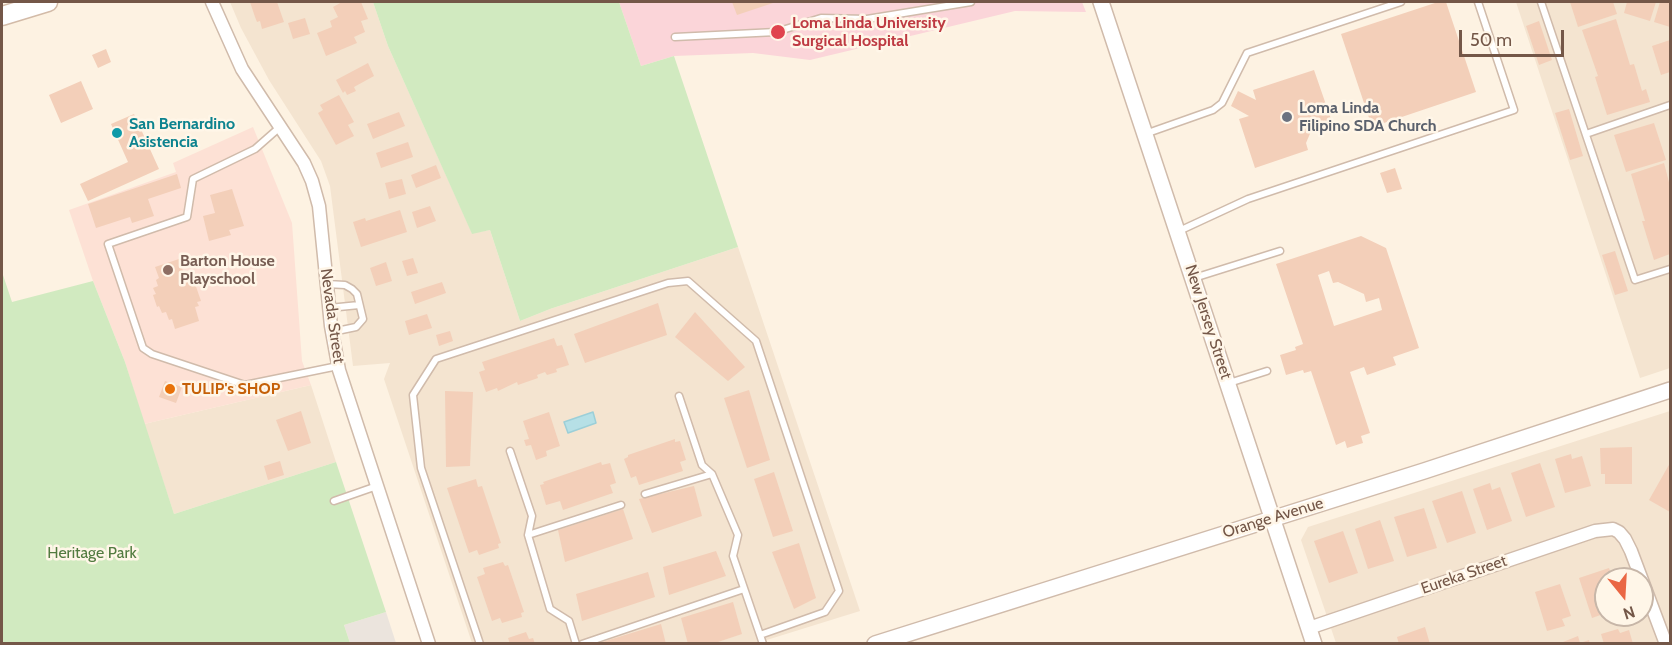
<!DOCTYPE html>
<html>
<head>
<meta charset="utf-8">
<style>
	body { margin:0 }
	#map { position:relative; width:1672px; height:645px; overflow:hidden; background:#fdf2e2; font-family:Cabin,sans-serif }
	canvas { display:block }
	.frame { position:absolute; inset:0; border:3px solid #745748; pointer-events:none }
	.north { position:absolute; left:1594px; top:567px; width:60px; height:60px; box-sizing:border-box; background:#fff6e8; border:2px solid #c7b6a8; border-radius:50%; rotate:162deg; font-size:16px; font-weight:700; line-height:24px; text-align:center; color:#745748 }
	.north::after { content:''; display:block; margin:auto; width:21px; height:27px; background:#ea6744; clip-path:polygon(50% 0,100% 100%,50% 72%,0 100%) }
	.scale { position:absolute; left:1459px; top:30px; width:105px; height:27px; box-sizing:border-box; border:3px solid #745748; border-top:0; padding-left:8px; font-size:18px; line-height:21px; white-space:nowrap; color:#745748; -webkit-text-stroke:4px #fff6e8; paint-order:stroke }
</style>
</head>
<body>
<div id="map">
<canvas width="1672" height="645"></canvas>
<div class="frame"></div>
<div class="north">N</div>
<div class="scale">50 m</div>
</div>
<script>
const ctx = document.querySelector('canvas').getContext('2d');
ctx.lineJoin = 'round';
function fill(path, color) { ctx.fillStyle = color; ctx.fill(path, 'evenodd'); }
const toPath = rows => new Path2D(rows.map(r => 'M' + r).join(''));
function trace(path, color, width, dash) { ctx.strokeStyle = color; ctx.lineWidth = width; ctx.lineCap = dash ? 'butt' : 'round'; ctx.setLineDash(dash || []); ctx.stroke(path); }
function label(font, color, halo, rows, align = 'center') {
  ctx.font = font + ' Cabin,sans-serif'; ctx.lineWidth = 5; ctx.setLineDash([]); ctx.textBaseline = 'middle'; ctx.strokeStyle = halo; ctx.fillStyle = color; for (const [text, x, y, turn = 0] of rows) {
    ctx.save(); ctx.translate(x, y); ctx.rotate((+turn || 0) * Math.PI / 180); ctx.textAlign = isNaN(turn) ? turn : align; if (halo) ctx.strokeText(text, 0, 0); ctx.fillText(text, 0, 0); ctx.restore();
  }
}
const residential = toPath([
	[230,2,373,2,388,46,472,233,490,230,520,321,550,309,738,247,860,611,757,643,472,643,384,379,390,363,353,366,330,186,321,161,269,80,241,28],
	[1516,2,1670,2,1670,368,1640,378],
	[311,385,336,462,174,514,144,424],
	[1670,411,1670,643,1336,643,1301,540,1308,527],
	[1606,579,1642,579,1642,615,1606,615]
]);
const commercial = toPath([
	[253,127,292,223,302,361,311,385,144,424,125,362,93,281,69,210,176,172,173,163]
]);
const industrial = toPath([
	[386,612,396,643,350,643,344,625]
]);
const medical = toPath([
	[619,2,1082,2,1086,12,1015,11,810,60,753,53,674,56,641,66]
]);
const green = toPath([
	[373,2,619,2,641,66,674,56,738,247,550,309,520,321,490,230,472,234,388,46],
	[2,272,12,302,93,281,125,362,174,514,336,462,386,612,344,625,350,643,2,643]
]);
const water = toPath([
	[593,412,596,423,568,433,564,422,593,412]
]);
const building = toPath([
	[250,2,277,2,284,22,262,29,260,21,257,22,255,17],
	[342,2,361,2,368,19,361,21,365,32,354,37,357,43,326,56,317,33,332,27,330,21,338,17,333,7],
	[732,2,776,2,737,15],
	[1438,2,1446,2,1476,92,1372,127,1341,34],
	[1570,2,1613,2,1617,14,1578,27],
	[1627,2,1656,2,1650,21,1624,13],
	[1660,2,1670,2,1670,27,1654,22],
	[305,18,310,34,293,39,288,23],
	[1616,19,1630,65,1634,64,1642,91,1646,89,1650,102,1607,115,1595,77,1598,76,1582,30],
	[1539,21,1552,60,1539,65,1526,26],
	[1670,40,1670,72,1661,75,1652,46],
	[106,49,111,62,98,68,92,55],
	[368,63,374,76,354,87,356,91,347,95,345,91,343,93,336,80],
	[1314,70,1332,122,1312,129,1306,143,1308,150,1255,168,1239,119,1249,116,1231,106,1238,91,1256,100,1253,90],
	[81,81,93,109,61,123,49,95],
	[339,95,354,122,348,125,354,136,336,145,318,113,323,110,320,105],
	[1569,109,1583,156,1570,160,1555,113],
	[399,112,405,126,373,139,367,124],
	[134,114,159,169,88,201,80,184,128,162,111,124],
	[1654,123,1666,160,1626,172,1614,135],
	[408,142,413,157,381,168,376,153],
	[1664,163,1670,186,1670,254,1654,260,1642,221,1645,221,1631,174],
	[436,165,441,178,416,188,411,175],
	[1395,168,1402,189,1387,193,1380,173],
	[177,174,181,188,148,199,154,216,132,223,130,217,96,228,88,204],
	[402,179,406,194,389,199,385,183],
	[232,189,244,226,229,230,231,235,209,241,203,216,215,213,210,195],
	[430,206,436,221,417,228,412,212],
	[400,210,407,232,361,247,353,222,365,218,366,221],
	[1361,236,1386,248,1419,348,1393,357,1396,365,1367,375,1364,367,1350,372,1370,433,1361,436,1363,443,1347,448,1345,441,1336,445,1311,371,1304,373,1303,370,1286,375,1280,355,1296,350,1295,347,1303,344,1276,264],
	[1329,271,1333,283,1338,282,1364,294,1366,302,1379,298,1382,310,1334,326,1318,275],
	[1615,251,1628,291,1615,295,1602,255],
	[413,258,418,273,407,276,402,261],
	[179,259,184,274,188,272,189,276,192,275,201,301,197,302,199,306,195,307,199,321,175,329,172,319,169,320,166,312,162,313,159,306,157,307,153,295,156,294,153,288,158,286,156,280,159,278,155,267],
	[386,262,392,281,376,286,370,268],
	[442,282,446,293,415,304,411,292],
	[658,303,667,335,585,363,574,334],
	[695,312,745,367,728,381,675,337],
	[427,314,432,328,409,335,405,321],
	[450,331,453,341,439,346,436,335],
	[554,338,557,346,562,345,569,365,556,369,557,372,547,375,545,372,537,375,538,378,518,385,517,382,498,391,497,388,486,392,479,372,485,370,482,362],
	[165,381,182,387,176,403,159,397],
	[749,390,770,460,747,468,724,398],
	[445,391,473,392,470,466,446,467],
	[301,411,311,443,288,451,276,420],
	[549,412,560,446,546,451,547,456,536,460,531,445,526,446,524,440,529,439,523,421],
	[675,439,675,442,680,441,686,460,680,462,683,471,639,485,636,476,631,478,624,459,628,457,628,455],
	[1632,447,1632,484,1605,484,1605,474,1601,474,1600,448],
	[1571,454,1572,459,1582,456,1591,486,1565,493,1555,459],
	[280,461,284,475,268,480,264,466],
	[601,462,602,465,610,463,616,483,610,485,613,493,563,510,560,501,546,505,540,485,544,484,543,482],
	[1540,463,1555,507,1526,517,1511,473],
	[1670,463,1670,512,1649,500],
	[774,472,793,531,773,537,754,479],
	[476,479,478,487,482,486,501,543,498,544,499,548,479,555,477,550,469,553,447,488],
	[1490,483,1492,490,1500,487,1512,521,1487,530,1473,489],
	[694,486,702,516,652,533,639,499],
	[1462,491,1476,533,1447,543,1432,501],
	[1424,508,1437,548,1407,557,1394,517],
	[623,509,633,539,565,562,558,530],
	[1380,520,1394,561,1368,569,1355,529],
	[1343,531,1358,573,1329,583,1314,541],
	[799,543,816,598,794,609,772,552],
	[716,551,726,576,669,595,663,567],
	[503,562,505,566,508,565,524,612,521,613,522,617,502,623,500,618,492,621,477,577,485,574,483,568],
	[1609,568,1613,579,1606,579,1606,613,1592,618,1579,578],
	[648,572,655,597,582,621,576,594],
	[1560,584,1571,616,1562,619,1565,626,1547,631,1535,592],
	[733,602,742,634,712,644,688,644,681,618],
	[661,624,666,644,599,644,599,643],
	[1425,627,1430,644,1399,644,1397,637],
	[1618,629,1620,633,1629,630,1633,644,1604,644,1601,634],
	[526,632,529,639,533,638,535,644,510,644,508,638],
	[1578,636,1580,643,1589,640,1590,644,1558,644]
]);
const service = toPath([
	[1541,2,1635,280,1670,269],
	[675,37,776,32,821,18,867,19,971,2],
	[280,127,255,149,193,179,187,217,108,244,143,348,152,354,245,385,338,366],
	[1145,134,1213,110,1222,103,1247,53,1401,2],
	[1586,134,1670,105],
	[1179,231,1248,199,1514,110,1478,2],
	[1194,278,1280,251],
	[327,284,345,285,352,289,357,294,363,319,356,327,332,332],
	[329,308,359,305],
	[1229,383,1267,371],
	[679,396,702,465,712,474,738,535,733,556,760,635],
	[510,451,532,516,528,535,550,609,569,621,576,644],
	[645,494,712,474],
	[334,501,377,486],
	[528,535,621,505],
	[480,644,421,468,413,395,436,359,668,283,688,281,756,341,839,591,825,612,760,635,763,644],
	[582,644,744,589]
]);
const minor = toPath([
	[212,2,242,69,304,163,312,181,319,206,331,326,339,370,429,644],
	[1309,628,1595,531,1613,529,1619,532,1625,539,1631,551,1666,644]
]);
const tertiary = toPath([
	[1101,2,1314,644],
	[875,644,1424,471,1670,390]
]);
const secondary = toPath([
	[2,16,48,2]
]);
const markers = [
	[778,32,8,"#e0444e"],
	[1287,117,6,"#6b7280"],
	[117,133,6,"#0f9aa8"],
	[168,270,6,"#8d6e63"],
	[170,389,6,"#e8710a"]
];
const healthNames = [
	["Loma Linda University",792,23],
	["Surgical Hospital",792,41]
];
const worshipNames = [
	["Loma Linda",1299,108],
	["Filipino SDA Church",1299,126]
];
const cultureNames = [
	["San Bernardino",129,124],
	["Asistencia",129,142]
];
const educationNames = [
	["Barton House",180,261],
	["Playschool",180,279]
];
const streetNames = [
	["Nevada Street",332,316,82],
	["New Jersey Street",1208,322,72],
	["Orange Avenue",1273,518,-17],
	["Eureka Street",1464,575,-19]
];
const foodNames = [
	["TULIP's SHOP",182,389]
];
const parkNames = [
	["Heritage Park",92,553]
];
fill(residential, '#f4e4d0');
fill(commercial, '#fde1d5');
fill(industrial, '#ebe4dd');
fill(medical, '#fbd5d9');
fill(green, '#d1eac0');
fill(water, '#b6e0e6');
trace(water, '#9ccfd8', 1.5);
fill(building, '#f3cfb9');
trace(service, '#d0bbab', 9);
trace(minor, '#d0bbab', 15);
trace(tertiary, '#d0bbab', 18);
trace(secondary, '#d3bba8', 21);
trace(service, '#fff', 6);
trace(minor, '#fff', 12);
trace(tertiary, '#fff', 15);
trace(secondary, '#fff', 18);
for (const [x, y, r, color] of markers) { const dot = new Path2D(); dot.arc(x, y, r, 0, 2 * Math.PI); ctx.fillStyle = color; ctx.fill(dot); trace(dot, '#fff6e8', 2); }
label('bold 16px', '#be3a42', '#fff6e8', healthNames, 'left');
label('bold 16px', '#5b616d', '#fff6e8', worshipNames, 'left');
label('bold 16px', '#0d838f', '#fff6e8', cultureNames, 'left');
label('bold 16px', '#785e54', '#fff6e8', educationNames, 'left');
label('16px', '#745748', '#fff6e8', streetNames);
label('bold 16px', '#c56008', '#fff6e8', foodNames, 'left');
label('16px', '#527b40', '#fff6e8', parkNames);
</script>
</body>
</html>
